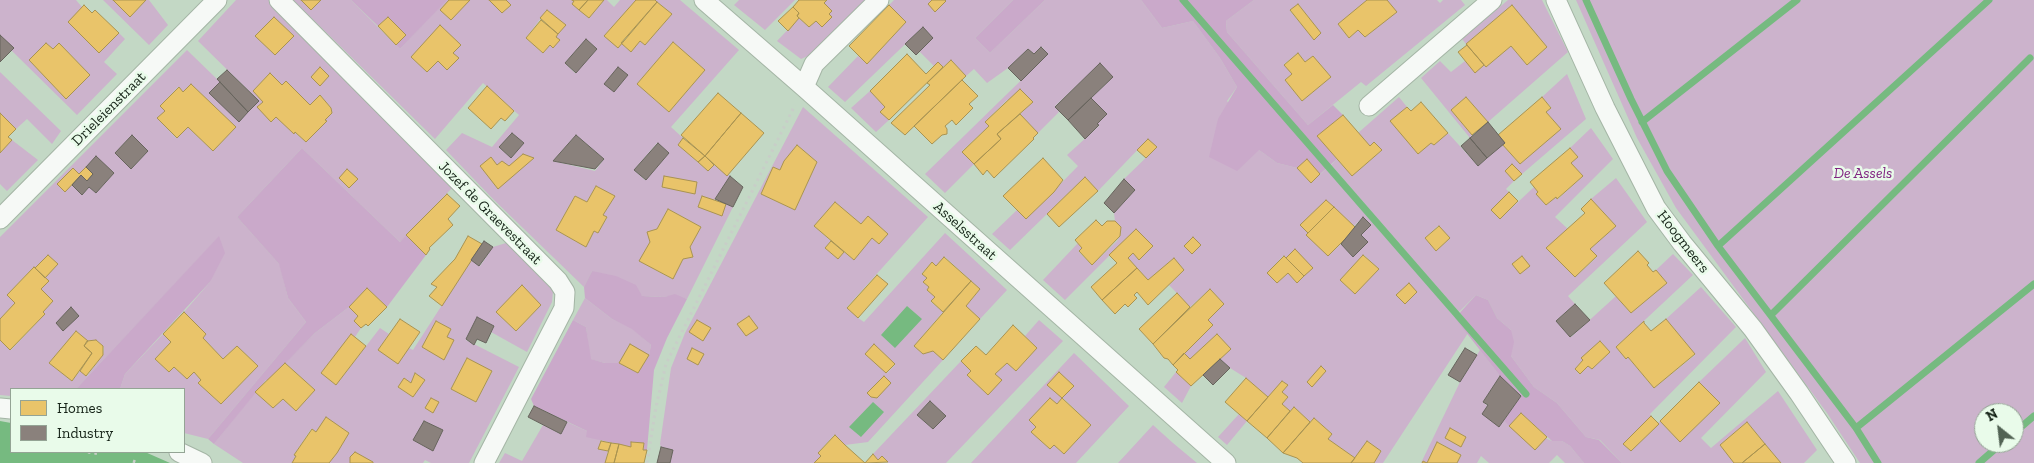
<!DOCTYPE html>
<html>
<head>
<meta charset="utf-8">
<style>
	body { margin:0 }
	#map { position:relative; width:2034px; height:463px; overflow:hidden; background:#c3d8c5; font-family:"Zilla Slab",serif }
	canvas { display:block }
	.legend { position:absolute; left:10px; top:388px; width:175px; height:65px; box-sizing:border-box; background:#e9fbea; border:1px solid #94a495; margin:0; padding:6px 9px; list-style:none; font-size:15px; color:#142216 }
	.legend li { display:flex; align-items:center; gap:10px; height:25px }
	.legend b { width:25px; border:1px solid #94a495 }
	.north { position:absolute; left:1974px; top:403px; width:50px; height:50px; box-sizing:border-box; background:#e9fbea; border:1px solid #94a495; border-radius:50%; rotate:331deg; font-size:14px; font-weight:700; line-height:20px; text-align:center; color:#142216 }
	.north::after { content:''; display:block; margin:auto; width:18px; height:22px; background:#516253; clip-path:polygon(50% 0,100% 100%,50% 72%,0 100%) }
</style>
</head>
<body>
<div id="map">
<canvas width="2034" height="463"></canvas>
<ul class="legend">
<li><b style="height:14px;background:#e9c46a"></b>Homes</li>
<li><b style="height:14px;background:#8a817c"></b>Industry</li>
</ul>
<div class="north">N</div>
</div>
<script>
const ctx = document.querySelector('canvas').getContext('2d');
ctx.lineJoin = 'round';
function fill(path, color) { ctx.fillStyle = color; ctx.fill(path, 'evenodd'); }
const toPath = rows => new Path2D(rows.map(r => 'M' + r).join(''));
function trace(path, color, width, dash) { ctx.strokeStyle = color; ctx.lineWidth = width; ctx.lineCap = dash ? 'butt' : 'round'; ctx.setLineDash(dash || []); ctx.stroke(path); }
function label(font, color, halo, rows, align = 'center') {
  ctx.font = font + ' "Zilla Slab",serif'; ctx.lineWidth = 5; ctx.setLineDash([]); ctx.textBaseline = 'middle'; ctx.strokeStyle = halo; ctx.fillStyle = color; for (const [text, x, y, turn = 0] of rows) {
    ctx.save(); ctx.translate(x, y); ctx.rotate((+turn || 0) * Math.PI / 180); ctx.textAlign = isNaN(turn) ? turn : align; if (halo) ctx.strokeText(text, 0, 0); ctx.fillText(text, 0, 0); ctx.restore();
  }
}
const green = toPath([
	[0,0,76,0,82,7,99,53,119,33,125,39,104,62,117,74,77,115,11,50,13,48,0,35],
	[46,43,53,49,59,43,90,75,66,99,29,60],
	[103,0,113,0,130,17,146,0,149,0,168,25,149,45],
	[236,0,269,0,452,188,400,242,302,148,237,217,280,265,288,298,306,322,208,439,184,433,184,389,120,389,125,374,163,334,171,342,155,359,169,372,174,367,187,379,194,372,201,380,198,383,221,404,258,366,237,346,223,359,203,338,206,334,184,312,210,282,219,237,76,389,11,389,11,396,0,395,0,340,11,350,45,314,43,312,53,301,41,289,45,278,57,264,48,255,35,268,34,267,7,295,15,303,0,319,0,237,187,50,220,82,210,93,259,101,198,41],
	[274,17,294,36,275,55,256,36],
	[270,73,282,85,286,81,310,105,320,95,331,108,332,113,325,120,326,121,306,142,276,117,258,107,263,102,253,91],
	[191,84,235,127,213,151,188,127,176,138,157,118,165,111,160,106,178,87,183,92],
	[132,135,148,151,131,169,115,153],
	[96,157,114,173,96,193,89,187,82,195,72,185,58,184,73,168,79,174],
	[76,331,87,341,96,340,103,346,104,349,103,355,87,376,80,371,72,381,49,363],
	[293,0,301,0,311,10,321,0,351,0,400,49,446,0,489,0,502,13,511,5,506,0,572,0,574,1,573,4,589,18,604,0,607,0,614,7,620,0,636,0,604,36,621,43,631,52,640,41,645,45,672,14,655,0,680,0,739,50,671,127,683,138,678,145,708,171,714,165,730,176,715,199,714,200,702,196,698,207,726,204,733,207,687,299,675,295,664,297,642,296,592,271,584,287,493,199,446,150,462,133,492,147,519,115,483,83,435,139],
	[547,10,565,25,556,37,559,40,553,47,550,45,543,53,526,38],
	[440,26,461,45,453,53,458,59,447,70,438,61,427,72,411,57],
	[586,39,597,49,575,73,565,63],
	[673,42,705,70,669,112,637,84],
	[512,133,524,143,511,158,499,147],
	[576,135,604,159,595,171,549,160,553,161],
	[657,143,669,153,645,180,634,170],
	[596,186,614,196,603,215,607,218,598,233,594,231,586,247,556,230,575,196,587,202],
	[668,209,701,227,690,247,693,257,683,259,672,279,640,261,650,242,648,232,657,229],
	[739,0,795,0,765,30,734,5],
	[827,0,865,0,808,56,801,59,777,41,799,18,809,27,816,21,822,27,831,17,829,14,832,11,824,3],
	[894,0,1013,0,975,38,990,53,1045,0,1141,0,1162,28,1193,21,1220,58,1237,87,1227,101,1259,150,1277,163,1297,168,1311,183,1326,169,1398,250,1468,333,1383,463,1374,463,1381,451,1367,441,1355,458,1328,439,1332,434,1314,418,1310,422,1294,407,1290,411,1282,404,1288,397,1282,392,1287,385,1283,381,1268,397,1246,378,1230,368,1220,359,1230,349,1217,334,1190,359,1184,353,1213,325,1208,320,1224,304,1210,289,1190,307,1169,285,1184,270,1174,258,1148,280,1128,258,1133,253,1139,259,1152,246,1136,229,1065,300,1043,280,1078,243,1082,248,1079,252,1092,265,1117,241,1120,236,1121,228,1115,221,1114,213,1135,190,1124,179,1156,148,1148,139,1098,191,1085,177,1010,250,992,234,1017,210,1026,219,1078,166,1067,155,1099,126,1097,124,1107,114,1091,98,1113,77,1100,64,1055,106,1059,112,1038,133,1020,114,1032,102,1007,100,985,122,989,126,962,151,974,164,945,193,925,174,1048,54,1042,47,1034,54,1028,49,1008,68,987,83,974,69,966,76,951,60,943,67,938,62,934,66,919,51,933,38,923,27,845,102,828,87,858,56,867,64,906,22,889,5],
	[1326,200,1354,226,1363,217,1361,235,1368,242,1353,257,1341,244,1328,256,1307,235,1308,233,1301,225],
	[1295,249,1304,276,1297,283,1288,273,1277,283,1267,273,1283,256,1286,258],
	[1364,255,1379,269,1354,293,1340,280],
	[1254,0,1367,0,1338,24,1349,38,1358,30,1365,37,1396,12,1387,0,1437,0,1440,3,1443,0,1461,0,1465,5,1366,86,1361,82,1308,125,1227,32,1226,21],
	[1298,4,1321,33,1314,39,1290,11],
	[1298,53,1305,62,1313,56,1331,77,1302,101,1285,80,1292,74,1284,64],
	[1508,0,1542,0,1568,52,1488,122,1466,97,1451,110,1472,135,1470,138,1421,78,1440,61,1451,72,1465,61,1475,72,1484,65,1486,67,1511,46,1527,65,1547,47,1512,5,1466,44,1462,39],
	[1576,0,2034,0,2034,463,1860,463,1827,413,1676,208,1637,138],
	[1984,413,2014,413,2014,443,1984,443],
	[0,72,61,131,52,144,27,119,16,129,0,113],
	[1567,74,1586,119,1522,174,1512,164,1505,171,1514,181,1506,189,1509,192,1491,210,1500,219,1534,187,1538,192,1536,194,1546,205,1556,197,1558,199,1583,176,1571,163,1578,157,1570,148,1591,128,1613,159,1555,217,1568,229,1547,248,1575,277,1597,257,1590,249,1616,226,1591,199,1616,178,1647,222,1568,296,1575,304,1556,321,1571,337,1616,296,1631,313,1667,283,1656,270,1673,254,1693,275,1616,347,1626,359,1628,357,1654,388,1695,355,1666,319,1701,287,1736,327,1650,414,1651,416,1623,444,1631,451,1660,421,1680,441,1720,403,1699,382,1745,338,1766,372,1701,438,1711,448,1778,391,1817,450,1804,463,1781,463,1747,422,1720,445,1734,463,1622,463,1600,440,1586,437,1557,403,1534,387,1511,356,1511,330,1497,318,1488,300,1476,295,1459,312,1331,165,1337,159,1352,176,1381,151,1375,142,1370,146,1358,133,1399,97,1407,107,1391,121,1434,145,1448,133,1478,166,1502,144,1520,164,1560,129,1546,112,1551,107,1542,97],
	[1438,226,1450,238,1436,251,1425,238],
	[1600,341,1610,352,1592,369,1588,366,1579,374,1575,369,1583,360,1582,359],
	[870,91,885,107,881,112,889,120,876,132,851,108],
	[803,107,928,217,847,307,858,318,864,322,945,233,1007,290,980,319,966,306,980,289,945,257,936,266,932,262,922,273,927,278,923,282,929,287,927,290,935,297,931,302,943,312,914,346,923,354,933,351,943,360,868,442,845,445,834,435,818,453,821,456,814,463,670,463,673,450,661,447,660,444,671,368,685,333],
	[797,145,817,162,795,210,761,194,773,167,780,170],
	[835,202,861,224,868,217,888,234,879,244,872,238,854,260,844,252,838,259,825,248,831,241,814,226],
	[874,345,895,365,887,373,866,354],
	[12,140,38,160,7,191,0,184,0,153],
	[506,243,546,279,553,291,552,302,527,352,491,332,494,326,477,318,466,340,519,367,469,463,431,463,425,460,423,463,373,463,355,453,350,463,329,463,349,433,326,418,316,432,311,429,294,455,296,456,292,463,243,463,214,444,255,392,273,408,283,399,296,411,315,390,285,363,315,333,349,307,358,316,354,321,361,328,355,337,351,335,321,373,336,385,380,328,389,334,378,350,409,348,413,350,471,260,480,266,493,247],
	[522,286,541,305,516,331,496,312],
	[436,321,451,329,447,337,422,347],
	[467,358,492,372,476,402,451,389],
	[415,373,425,380,413,397,398,387,404,379,411,383],
	[424,421,443,430,433,450,414,440],
	[585,298,612,319,632,328,651,345,649,355,619,363,605,363,590,359,586,327,573,320],
	[1039,320,1063,341,946,463,887,463,888,462,882,456,878,460,873,454,961,361,971,371,967,375,988,395,995,374,1007,363,1016,371,1037,348,1025,336],
	[930,401,945,416,933,429,917,415],
	[1480,350,1500,376,1483,402,1504,420,1552,441,1562,441,1570,446,1584,463,1565,463,1557,455,1549,463,1489,463,1481,456,1477,463,1457,463,1461,455,1438,442,1427,463,1423,461,1421,463,1460,382],
	[1074,353,1129,406,1076,463,971,463],
	[1050,398,1057,404,1063,398,1091,425,1064,454,1054,445,1050,449,1031,432,1036,427,1029,420],
	[1176,372,1191,386,1182,403,1164,387],
	[1239,414,1247,421,1227,445,1218,437],
	[567,422,587,431,601,441,599,449,608,451,605,463,499,463,505,453,522,461,543,425,561,434],
	[1153,425,1173,443,1197,463,1118,463]
]);
const forest = toPath([
	[351,0,447,0,400,49,396,45,406,35,388,17,378,26],
	[1013,0,1045,0,990,53,975,38],
	[1141,0,1254,0,1226,21,1227,32,1308,125,1333,105,1343,115,1318,136,1337,159,1320,174,1307,160,1297,168,1277,163,1259,150,1237,171,1209,157,1218,119,1237,87,1220,58,1193,21,1162,28],
	[302,148,400,242,406,235,426,255,387,307,367,288,349,307,315,333,268,381,266,380,214,444,208,439,306,322,288,298,279,264,237,217],
	[219,236,225,253,210,282,125,374,120,389,76,389],
	[592,271,616,276,636,285,642,296,664,297,675,294,687,299,667,338,654,370,647,450,643,450,644,444,632,442,631,447,586,437,587,431,534,406,531,399,573,320,586,327,591,359,605,363,619,363,638,373,649,355,651,345,632,329,612,319,585,298,584,287],
	[1476,295,1488,300,1497,318,1511,330,1514,342,1511,356,1534,387,1557,403,1586,437,1599,440,1622,463,1584,463,1570,446,1562,441,1552,441,1521,413,1509,426,1504,420,1521,396,1500,376,1455,318]
]);
const water = toPath([
	[907,306,922,319,895,348,881,335],
	[873,402,884,412,861,437,849,427],
	[0,421,11,423,11,452,145,452,170,463,0,463]
]);
const homes = toPath([
	[113,0,146,0,130,17,113,0],
	[301,0,321,0,311,10,301,0],
	[449,0,470,0,451,20,440,10,449,0],
	[489,0,506,0,511,5,502,13,489,0],
	[572,0,588,0,579,10,572,4,574,1,572,0],
	[588,0,604,0,589,18,579,10,588,0],
	[636,0,655,0,657,2,618,48,604,36,636,0],
	[799,0,827,0,824,3,832,11,829,14,832,17,822,27,816,21,809,27,797,16,799,13,793,7,799,0],
	[932,0,945,0,946,1,935,12,928,4,932,0],
	[1367,0,1387,0,1397,12,1365,37,1358,30,1349,38,1338,24,1367,0],
	[657,2,672,14,645,45,640,41,631,52,621,43,657,2],
	[1298,4,1321,33,1314,40,1290,10,1298,4],
	[84,5,92,13,95,10,119,33,99,53,68,22,84,5],
	[889,5,906,22,867,64,849,46,889,5],
	[1512,5,1547,47,1527,65,1511,46,1486,67,1466,44,1512,5],
	[794,6,793,7,799,13,797,16,799,18,788,31,778,21,794,6],
	[547,10,566,25,558,34,540,18,547,10],
	[274,17,294,36,275,55,255,36,274,17],
	[388,17,406,35,396,45,378,26,388,17],
	[541,20,558,34,556,37,560,40,553,48,550,45,543,53,526,38,541,20],
	[440,25,461,45,453,53,459,58,447,70,438,61,427,72,411,57,440,25],
	[673,42,705,70,669,112,637,84,673,42],
	[46,43,53,49,59,43,90,75,66,99,29,60,46,43],
	[1467,45,1484,65,1475,73,1458,52,1467,45],
	[1298,53,1305,62,1313,56,1331,77,1302,101,1285,80,1292,74,1284,65,1298,53],
	[907,54,926,74,938,62,943,67,889,120,880,112,885,107,870,91,907,54],
	[951,60,966,76,905,135,891,123,930,85,927,83,951,60],
	[320,67,329,76,320,86,311,77,320,67],
	[270,73,282,85,286,81,310,105,320,95,331,108,332,113,325,120,327,121,306,142,295,132,294,134,276,117,271,122,257,107,263,102,253,91,270,73],
	[962,80,978,96,969,104,973,108,956,125,952,120,945,126,947,129,947,134,942,135,932,144,914,126,962,80],
	[191,84,236,127,213,151,188,127,177,138,157,118,165,111,160,106,179,87,183,92,191,84],
	[487,86,514,111,505,121,501,118,491,129,468,108,487,86],
	[1020,89,1033,102,997,134,1001,139,974,164,962,152,989,126,985,122,1020,89],
	[718,93,741,113,705,156,681,135,718,93],
	[1466,97,1488,122,1472,135,1451,110,1466,97],
	[1542,97,1551,108,1546,112,1561,129,1520,164,1502,144,1505,143,1498,135,1542,97],
	[1421,102,1448,133,1434,145,1431,143,1418,154,1390,121,1407,107,1411,111,1421,102],
	[0,113,16,129,8,137,12,140,0,153,0,113],
	[741,113,764,133,727,176,705,156,741,113],
	[1020,114,1038,133,1033,138,1034,139,994,178,987,170,983,175,974,164,1001,139,997,134,1020,114],
	[1343,115,1370,146,1374,142,1382,150,1352,176,1317,136,1343,115],
	[683,138,705,156,698,162,678,145,683,138],
	[1148,139,1157,147,1146,158,1137,150,1148,139],
	[797,145,817,162,795,210,761,194,773,167,780,170,784,161,797,145],
	[1570,148,1578,157,1571,163,1583,176,1557,199,1556,197,1546,205,1536,194,1538,192,1530,182,1570,148],
	[523,154,534,158,498,189,480,166,491,157,497,165,502,161,509,166,523,154],
	[705,156,714,165,708,171,698,162,705,156],
	[1043,158,1063,180,1054,192,1026,219,1003,196,1043,158],
	[1307,159,1320,174,1311,183,1297,168,1307,159],
	[1512,164,1522,174,1514,181,1505,171,1512,164],
	[86,167,93,174,87,181,81,175,65,192,57,184,73,168,79,174,86,167],
	[347,169,358,179,349,188,339,178,347,169],
	[664,176,697,182,695,194,662,187,664,176],
	[1085,177,1098,191,1059,227,1047,214,1085,177],
	[596,186,615,196,603,215,607,217,598,233,594,231,586,247,556,230,575,196,587,202,596,186],
	[1509,192,1518,201,1500,219,1491,210,1509,192],
	[447,194,460,206,448,219,453,225,429,248,430,249,426,255,406,235,447,194],
	[702,196,726,204,722,216,698,207,702,196],
	[1591,199,1616,226,1590,249,1597,256,1575,277,1546,248,1585,213,1581,209,1591,199],
	[1326,200,1334,207,1308,233,1300,225,1326,200],
	[835,202,861,224,868,216,888,234,879,244,872,238,854,260,814,226,835,202],
	[1334,207,1356,228,1328,256,1306,235,1334,207],
	[668,209,701,227,690,247,693,257,683,259,673,279,639,261,650,242,647,232,657,229,668,209],
	[1096,220,1102,226,1107,221,1115,221,1121,227,1120,236,1092,265,1079,251,1082,248,1075,240,1096,220],
	[1439,226,1450,238,1436,251,1425,238,1439,226],
	[1136,229,1153,246,1139,260,1133,253,1128,258,1137,268,1102,300,1091,287,1117,263,1109,255,1136,229],
	[468,236,482,244,442,306,429,296,437,287,431,284,455,259,468,236],
	[1193,237,1201,245,1192,254,1184,246,1193,237],
	[831,241,844,252,838,259,825,248,831,241],
	[1295,249,1313,268,1304,276,1286,258,1295,249],
	[1638,251,1649,263,1647,265,1653,272,1656,270,1667,283,1631,313,1604,283,1638,251],
	[48,255,58,264,45,278,35,268,48,255],
	[1363,255,1379,269,1355,294,1340,280,1363,255],
	[1284,256,1304,276,1297,283,1288,273,1277,283,1267,273,1284,256],
	[1522,256,1530,266,1520,274,1512,264,1522,256],
	[944,257,971,281,943,312,931,301,935,297,927,290,929,287,923,282,927,278,922,274,932,262,936,266,944,257],
	[1174,258,1184,270,1148,305,1137,292,1134,295,1137,298,1128,307,1125,304,1115,314,1102,300,1137,268,1148,280,1174,258],
	[34,267,49,281,41,289,53,301,43,312,45,314,10,350,0,340,0,319,15,303,7,295,34,267],
	[877,275,888,284,858,318,847,308,877,275],
	[971,281,980,289,966,306,980,319,943,360,933,351,923,354,914,346,971,281],
	[1409,283,1417,292,1405,304,1396,295,1409,283],
	[522,285,541,305,516,331,496,312,522,285],
	[367,288,387,307,368,326,366,324,361,328,354,321,358,316,349,307,367,288],
	[1210,289,1224,304,1208,320,1213,325,1173,365,1168,359,1164,358,1153,344,1210,289],
	[1177,293,1190,307,1153,344,1139,329,1177,293],
	[184,312,206,334,203,338,223,359,237,346,258,366,221,404,198,383,201,380,194,372,187,379,174,367,169,372,155,359,171,342,163,334,184,312],
	[749,316,758,328,746,336,737,324,749,316],
	[400,319,420,332,398,364,378,350,400,319],
	[1666,319,1695,354,1654,388,1628,357,1626,359,1616,347,1644,321,1644,323,1651,331,1666,319],
	[697,320,711,328,703,341,689,332,697,320],
	[436,321,451,329,447,337,454,340,444,360,422,347,436,321],
	[1013,325,1037,348,1016,371,1007,363,995,374,1002,380,988,395,967,375,971,371,961,361,976,346,986,355,1013,325],
	[76,331,88,341,84,346,92,353,72,381,49,363,76,331],
	[351,334,366,346,336,385,321,373,351,334],
	[1217,334,1231,349,1191,386,1176,372,1178,370,1173,365,1184,353,1190,359,1217,334],
	[96,340,103,346,103,355,86,376,80,371,92,353,84,346,87,341,96,340],
	[1600,341,1610,352,1592,369,1588,366,1580,374,1575,369,1583,360,1581,358,1600,341],
	[630,344,649,355,638,373,619,363,630,344],
	[874,344,895,364,886,373,865,354,874,344],
	[692,348,704,354,698,365,687,359,692,348],
	[467,358,492,371,476,402,451,389,467,358],
	[285,363,315,390,296,411,283,399,273,408,255,392,285,363],
	[1321,366,1326,371,1312,387,1307,382,1321,366],
	[1059,372,1074,386,1062,398,1047,385,1059,372],
	[415,373,425,380,413,397,398,387,404,378,411,383,415,373],
	[884,376,891,383,877,398,871,397,867,393,884,376],
	[1246,378,1268,397,1247,421,1225,402,1246,378],
	[1282,381,1288,385,1282,392,1288,397,1282,404,1290,411,1267,438,1247,421,1282,381],
	[1699,382,1720,403,1680,442,1660,421,1699,382],
	[431,398,439,402,433,413,425,408,431,398],
	[1050,398,1057,404,1062,398,1091,425,1064,454,1054,445,1050,449,1031,432,1036,427,1029,420,1050,398],
	[1294,407,1310,422,1283,453,1267,438,1294,407],
	[1521,413,1547,437,1535,450,1509,426,1521,413],
	[1651,416,1659,424,1631,451,1623,444,1651,416],
	[326,417,349,433,337,453,329,463,292,463,296,456,294,455,312,429,316,432,326,417],
	[1314,418,1332,434,1328,439,1355,458,1351,463,1303,463,1297,458,1283,453,1314,418],
	[1747,422,1765,444,1742,463,1734,463,1720,445,1747,422],
	[1450,428,1466,437,1461,447,1445,438,1450,428],
	[835,435,845,445,865,463,814,463,821,456,818,453,835,435],
	[601,441,611,443,608,451,598,449,601,441],
	[1367,441,1381,451,1374,463,1351,463,1367,441],
	[631,442,644,443,643,450,647,450,644,463,614,463,619,444,631,447,631,442],
	[1437,442,1461,455,1457,463,1422,463,1423,461,1427,463,1437,442],
	[611,443,619,444,614,463,605,463,611,443],
	[1765,444,1781,463,1742,463,1765,444],
	[355,452,373,462,373,463,350,463,350,457,355,452],
	[873,454,878,460,882,456,888,462,865,463,873,454]
]);
const industry = toPath([
	[923,27,933,38,916,55,905,44,923,27],
	[0,35,14,48,0,62,0,35],
	[586,39,597,49,576,73,565,63,586,39],
	[1041,47,1048,54,1021,81,1008,68,1028,49,1034,54,1041,47],
	[1100,63,1113,77,1068,120,1055,107,1100,63],
	[618,67,628,75,614,92,604,84,618,67],
	[227,70,259,101,248,112,217,79,227,70],
	[220,82,248,112,239,122,209,93,220,82],
	[1091,98,1107,114,1097,124,1099,125,1085,139,1068,120,1091,98],
	[1488,122,1505,143,1487,158,1470,138,1488,122],
	[512,133,524,143,511,158,499,147,512,133],
	[132,135,148,151,131,169,115,153,132,135],
	[576,135,604,159,595,169,553,161,576,135],
	[1470,138,1487,158,1478,166,1461,146,1470,138],
	[658,143,669,153,646,180,634,170,658,143],
	[96,156,114,173,96,193,89,187,82,195,72,185,81,175,87,181,93,174,86,167,96,156],
	[730,176,743,187,733,207,715,199,730,176],
	[1124,179,1135,190,1114,213,1104,203,1124,179],
	[1363,217,1371,225,1361,235,1368,242,1353,257,1341,244,1363,217],
	[484,241,493,247,479,266,471,260,484,241],
	[1575,304,1590,320,1570,337,1556,321,1575,304],
	[71,307,79,316,63,331,56,323,71,307],
	[477,317,494,326,486,343,477,339,474,345,466,339,477,317],
	[1465,348,1477,355,1460,382,1448,375,1465,348],
	[1220,359,1230,368,1213,385,1203,375,1220,359],
	[1500,376,1521,396,1499,427,1482,414,1488,405,1483,402,1500,376],
	[930,401,946,416,933,429,917,415,930,401],
	[534,406,567,422,561,434,528,417,534,406],
	[424,421,443,430,433,451,413,440,424,421],
	[661,447,673,450,670,463,657,463,661,447]
]);
const stream = toPath([
	[1183,0,1526,394],
	[1586,0,1631,99,1667,171,1718,246,1856,428,1878,463],
	[1642,122,1797,0],
	[1718,246,1989,0],
	[1771,315,2030,58],
	[1856,428,2034,284],
	[2014,433,2034,416],
	[1979,463,2002,443]
]);
const path = toPath([
	[88,452,100,454],
	[133,461,138,463],
	[647,463,656,407,666,364,795,105]
]);
const minor = toPath([
	[279,0,558,281,565,292,564,308,484,463],
	[704,0,804,87,1226,463],
	[1556,0,1605,108,1656,208,1682,243,1753,329,1799,393,1846,463],
	[804,87,814,64,879,0],
	[1369,106,1492,0],
	[0,219,217,0],
	[0,408,11,409],
	[179,452,202,463]
]);
const streetNames = [
	["Drieleienstraat",109,109,-45],
	["Jozef de Graevestraat",490,213,45],
	["Asselsstraat",965,231,42],
	["Hoogmeers",1683,242,52]
];
const parkNames = [
	["De Assels",1863,174]
];
fill(green, '#ccb3cc');
fill(forest, '#caa9ca');
fill(water, '#76ba80');
fill(homes, '#e9c46a');
trace(homes, '#a99351', 1);
fill(industry, '#8a817c');
trace(industry, '#67645d', 1);
trace(stream, '#76ba80', 7);
trace(minor, '#a4b5a5', 21);
trace(path, '#c8cec8', 3, [2.5, 4]);
trace(minor, '#f6f9f6', 19);
label('15px', '#142216', '#e9fbea', streetNames);
label('italic 15px', '#802481', '#e9fbea', parkNames);
</script>
</body>
</html>
